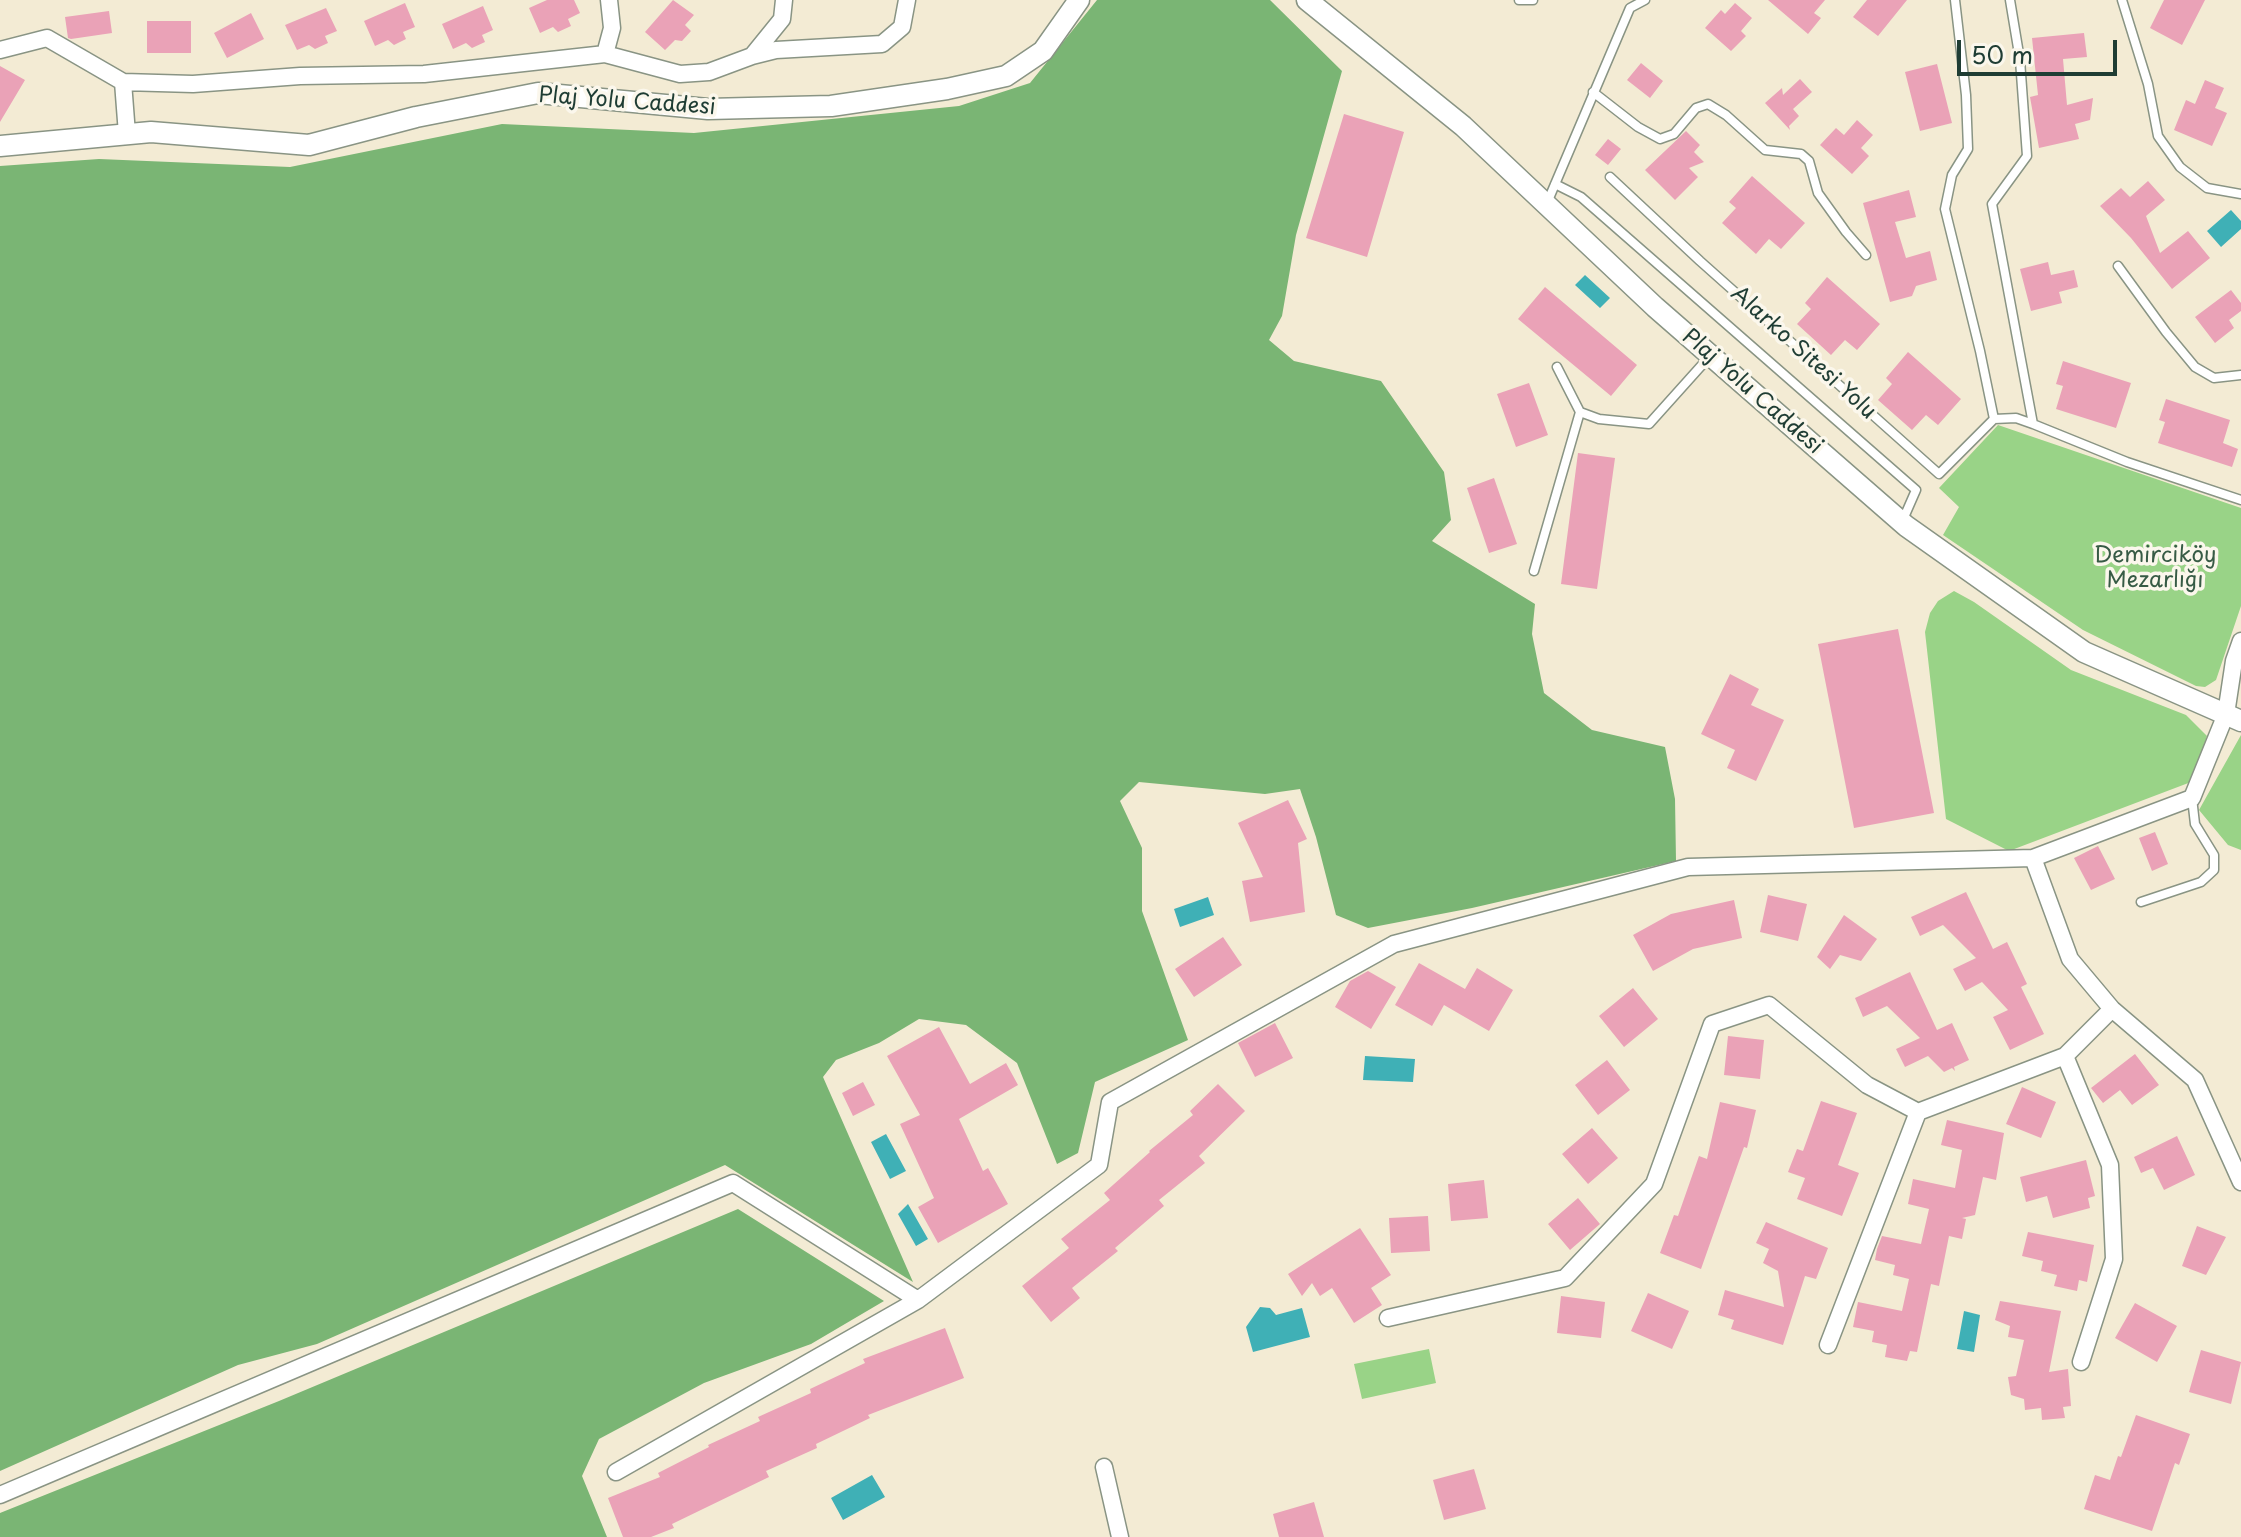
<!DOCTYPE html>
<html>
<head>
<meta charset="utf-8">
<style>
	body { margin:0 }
	#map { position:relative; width:2241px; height:1537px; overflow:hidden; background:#f3ebd4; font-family:"Playpen Sans",sans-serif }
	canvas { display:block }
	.scale { position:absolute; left:1957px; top:40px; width:160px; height:36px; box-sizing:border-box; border:4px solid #1f3d34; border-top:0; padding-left:10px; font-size:24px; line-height:28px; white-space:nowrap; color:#1f3d34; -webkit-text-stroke:6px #fbf7ec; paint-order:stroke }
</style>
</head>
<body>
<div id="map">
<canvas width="2241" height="1537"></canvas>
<div class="scale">50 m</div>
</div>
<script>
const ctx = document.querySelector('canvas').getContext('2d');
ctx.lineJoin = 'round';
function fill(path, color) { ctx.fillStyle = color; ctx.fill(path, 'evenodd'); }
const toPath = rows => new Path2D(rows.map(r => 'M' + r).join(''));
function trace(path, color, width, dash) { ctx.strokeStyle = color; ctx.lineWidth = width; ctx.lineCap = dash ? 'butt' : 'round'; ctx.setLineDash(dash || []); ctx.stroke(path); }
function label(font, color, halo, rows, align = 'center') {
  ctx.font = font + ' "Playpen Sans",sans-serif'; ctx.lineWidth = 7; ctx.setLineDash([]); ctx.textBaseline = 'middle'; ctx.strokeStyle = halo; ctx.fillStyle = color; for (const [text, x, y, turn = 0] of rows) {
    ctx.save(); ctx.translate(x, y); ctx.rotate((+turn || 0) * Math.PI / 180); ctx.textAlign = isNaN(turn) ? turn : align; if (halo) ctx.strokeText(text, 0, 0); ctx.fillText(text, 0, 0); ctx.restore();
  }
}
const green = toPath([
	[1998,425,2241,508,2241,606,2216,680,2205,687,2196,686,2083,630,1943,535,1959,507,1939,488],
	[1954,591,1974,602,2071,670,2186,715,2207,736,2191,782,2009,851,1946,819,1925,632,1930,613,1938,601],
	[2241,735,2241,850,2228,845,2199,810],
	[1429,1349,1436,1383,1362,1399,1354,1364]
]);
const forest = toPath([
	[1097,0,1270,0,1342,71,1296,235,1282,316,1269,340,1294,361,1381,381,1444,472,1451,520,1432,541,1535,604,1532,634,1544,693,1592,730,1665,747,1675,799,1676,861,1472,908,1368,928,1336,915,1316,837,1300,789,1265,794,1139,782,1120,801,1142,848,1142,911,1188,1040,1095,1082,1078,1153,1057,1164,1017,1063,966,1025,919,1019,879,1043,836,1060,823,1077,913,1282,725,1165,317,1344,238,1365,0,1471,0,166,99,159,290,167,502,124,694,133,959,106,1030,83],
	[738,1209,884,1301,811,1344,704,1383,599,1439,582,1476,607,1537,0,1537,0,1513,279,1401]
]);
const water = toPath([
	[2231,210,2241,221,2241,229,2221,247,2207,231],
	[1585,275,1610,298,1600,308,1575,285],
	[1208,897,1214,915,1180,927,1174,909],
	[1365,1056,1415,1059,1413,1082,1363,1080],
	[886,1134,906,1171,890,1179,871,1142],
	[908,1204,928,1239,916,1246,898,1214],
	[1260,1307,1270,1308,1276,1315,1302,1308,1310,1337,1253,1352,1246,1327],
	[1964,1311,1980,1315,1974,1352,1957,1349],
	[872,1475,885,1497,843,1520,831,1498]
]);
const building = toPath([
	[547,0,574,0,580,13,568,19,571,26,558,32,553,27,540,33,529,8],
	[673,0,694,15,685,25,691,31,682,41,675,40,665,50,645,32],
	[1768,0,1825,0,1814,13,1821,18,1808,34],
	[1867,0,1907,0,1878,36,1853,17],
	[2164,0,2205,0,2182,45,2150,28],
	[405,3,415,27,403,32,406,39,394,45,388,40,375,46,364,21],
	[1735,3,1752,18,1741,31,1746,36,1731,51,1705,28,1721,10,1725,14],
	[483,6,493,30,482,35,485,42,472,48,466,43,453,49,442,24],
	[326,8,337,31,325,36,328,43,315,49,309,45,297,50,285,25],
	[109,11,112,33,71,39,68,38,65,17],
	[251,13,264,39,227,58,214,33],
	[147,21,191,21,191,53,147,53],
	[2084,33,2087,57,2063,59,2067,105,2093,98,2090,120,2075,124,2079,139,2039,148,2030,97,2038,95,2032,38],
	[1641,63,1663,81,1650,98,1627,80],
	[1937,64,1952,123,1920,131,1905,72],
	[0,66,25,80,0,122],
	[1800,79,1812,92,1793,109,1799,116,1789,126,1790,130,1765,103,1782,88,1783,95],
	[2205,80,2224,88,2215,108,2227,113,2212,146,2174,130,2186,100,2195,104],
	[1344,114,1404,132,1367,257,1306,238],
	[1857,120,1873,135,1861,148,1869,156,1852,174,1820,145,1836,128,1844,135],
	[1686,131,1700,145,1694,152,1704,162,1689,168,1698,177,1675,200,1645,170],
	[1608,139,1621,149,1608,165,1595,155],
	[1752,176,1805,223,1781,249,1769,239,1756,254,1722,223,1736,208,1729,202],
	[2148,181,2165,200,2146,216,2160,253,2188,231,2210,258,2172,289,2131,238,2100,206,2121,188,2130,197],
	[1909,190,1916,217,1895,222,1906,258,1930,251,1937,280,1916,286,1912,296,1890,302,1863,203],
	[2048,262,2051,275,2074,270,2078,287,2059,292,2062,303,2031,311,2020,269],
	[1827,277,1880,324,1857,350,1845,340,1831,355,1797,324,1811,309,1805,303],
	[1545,287,1637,365,1611,396,1518,319],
	[2231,290,2241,303,2241,311,2229,320,2234,328,2215,343,2195,317],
	[1908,352,1961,399,1938,425,1926,415,1912,430,1878,400,1892,384,1886,378],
	[2063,361,2131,383,2116,428,2056,409,2063,386,2056,384],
	[1529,383,1548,435,1516,447,1497,394],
	[2166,399,2230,420,2223,443,2238,449,2232,467,2158,443,2165,422,2159,420],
	[1578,453,1615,458,1597,589,1561,584],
	[1494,478,1517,544,1489,553,1467,488],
	[1898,629,1934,813,1854,828,1818,644],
	[1730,674,1759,689,1751,705,1784,720,1756,781,1727,768,1735,750,1701,734],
	[1288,800,1307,839,1298,843,1305,912,1250,922,1242,881,1263,877,1238,823],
	[2155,832,2168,864,2152,871,2139,838],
	[2098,846,2115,879,2091,890,2074,858],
	[1966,892,1993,949,2007,942,2027,984,2021,987,2044,1034,2010,1050,1993,1017,2008,1010,1982,982,1965,991,1953,969,1976,958,1943,925,1920,936,1911,917],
	[1768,895,1807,904,1798,941,1760,932],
	[1734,900,1742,938,1693,949,1653,971,1633,935,1671,914],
	[1844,915,1877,939,1861,961,1840,955,1830,969,1817,957],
	[1223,937,1242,965,1194,997,1175,969],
	[1419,963,1465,989,1477,968,1513,990,1489,1031,1444,1005,1432,1026,1395,1005],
	[1368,971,1396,987,1371,1029,1335,1007,1350,981],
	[1910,972,1937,1030,1952,1023,1969,1060,1954,1067,1955,1071,1952,1068,1944,1072,1928,1056,1905,1067,1896,1049,1920,1038,1887,1006,1863,1017,1855,998],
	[1633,988,1658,1019,1624,1047,1599,1016],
	[1275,1023,1293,1058,1255,1077,1238,1043],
	[939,1027,970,1084,1006,1063,1018,1085,959,1119,983,1171,988,1168,1008,1204,938,1243,918,1207,934,1198,900,1124,920,1115,887,1056],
	[1728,1036,1764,1040,1760,1079,1724,1075],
	[2135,1054,2159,1085,2132,1105,2120,1090,2103,1103,2091,1088],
	[1607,1060,1630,1090,1598,1115,1575,1085],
	[863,1082,875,1105,853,1116,842,1093],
	[1218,1084,1245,1111,1199,1156,1205,1163,1159,1200,1164,1206,1115,1248,1118,1251,1072,1288,1080,1298,1051,1322,1022,1286,1069,1248,1061,1239,1110,1200,1104,1193,1150,1152,1149,1151,1193,1115,1190,1111],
	[2022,1087,2056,1102,2041,1138,2006,1124],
	[1821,1101,1857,1113,1838,1165,1859,1173,1842,1216,1797,1199,1805,1178,1788,1172,1797,1149,1803,1151],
	[1720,1102,1756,1110,1747,1148,1744,1147,1701,1269,1660,1253,1674,1215,1678,1216,1699,1156,1707,1159],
	[1947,1120,2004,1133,1996,1180,1983,1177,1975,1215,1962,1218,1966,1219,1962,1239,1949,1236,1939,1286,1931,1284,1917,1352,1910,1351,1907,1361,1885,1357,1887,1345,1872,1342,1874,1331,1853,1327,1858,1302,1902,1311,1909,1279,1893,1275,1895,1265,1875,1260,1877,1249,1882,1236,1921,1244,1929,1209,1908,1204,1913,1179,1955,1188,1962,1150,1941,1145],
	[1592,1128,1618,1158,1588,1184,1562,1154],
	[2177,1136,2195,1175,2164,1190,2153,1168,2141,1173,2134,1157],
	[2086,1160,2095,1196,2088,1198,2090,1208,2053,1218,2047,1196,2026,1202,2020,1177],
	[1484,1180,1488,1218,1451,1221,1448,1184],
	[1578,1198,1600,1224,1570,1250,1548,1224],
	[1428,1216,1430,1251,1391,1253,1389,1218],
	[1766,1222,1828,1248,1816,1279,1805,1276,1783,1345,1731,1329,1734,1320,1718,1315,1725,1290,1784,1307,1778,1271,1763,1263,1769,1249,1756,1243],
	[2197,1226,2226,1237,2206,1275,2182,1266],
	[1360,1228,1391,1275,1371,1288,1382,1305,1354,1323,1332,1288,1320,1296,1312,1283,1302,1296,1288,1274],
	[2028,1232,2094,1245,2087,1282,2079,1280,2077,1291,2054,1286,2057,1275,2041,1271,2043,1261,2022,1256],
	[1648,1293,1689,1311,1672,1349,1631,1331],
	[1561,1296,1605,1302,1601,1338,1557,1333],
	[2000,1301,2061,1311,2049,1372,2068,1369,2071,1406,2063,1407,2065,1418,2042,1420,2041,1408,2025,1410,2024,1399,2011,1395,2008,1377,2016,1376,2024,1340,2008,1337,2010,1326,1995,1320],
	[2135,1303,2177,1326,2157,1362,2115,1338],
	[945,1328,964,1378,868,1415,870,1418,816,1444,817,1448,766,1471,769,1477,672,1524,674,1528,651,1537,623,1537,608,1498,660,1477,658,1473,709,1447,708,1445,760,1421,758,1417,811,1393,810,1389,865,1363,863,1359],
	[2201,1350,2241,1362,2231,1404,2189,1392],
	[2136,1415,2190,1434,2179,1465,2175,1463,2152,1531,2084,1509,2095,1475,2110,1480,2118,1456,2121,1457],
	[1474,1469,1486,1509,1444,1520,1433,1480],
	[1314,1502,1324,1537,1279,1537,1273,1514]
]);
const service = toPath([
	[1519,0,1533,0],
	[2010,0,2020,60,2027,156,1992,204,2033,424,2127,462,2241,500],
	[2122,0,2148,84,2158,136,2180,167,2207,188,2241,194],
	[1593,92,1638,127,1660,139,1674,134,1696,108,1708,104,1726,115,1765,150,1801,154,1809,161,1818,193,1846,232,1866,255],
	[1610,177,1700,261,1939,474,1994,419,1980,351,1945,209,1952,175,1968,149,1966,95,1955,0],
	[1555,184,1581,197,1916,490,1902,522],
	[1547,203,1630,8,1645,0],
	[2118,266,2166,332,2195,367,2214,378,2241,375],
	[1557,367,1580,412,1599,419,1649,424,1710,356],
	[1994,419,2016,418,2033,424],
	[1534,571,1580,412],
	[2141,902,2201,882,2214,870,2214,855,2195,824,2192,798]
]);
const minor = toPath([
	[0,50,47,38,123,82,193,84,300,76,424,74,605,54,612,28,609,0],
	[605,54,680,74,709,72,752,56,776,50,882,44,902,27,907,0],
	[752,56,782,19,784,0],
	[123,82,127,134],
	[2033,858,2192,798,2226,714,2234,661,2241,641],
	[1388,1318,1565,1278,1654,1184,1712,1024,1769,1005,1867,1085,1918,1112,2065,1056],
	[1828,1345,1918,1112],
	[2081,1362,2114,1259,2110,1165,2065,1056,2112,1009],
	[1104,1467,1120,1537],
	[616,1472,918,1300,1099,1165,1110,1102,1394,944,1688,867,2033,858,2070,959,2112,1009,2195,1080,2241,1182],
	[0,1495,733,1183,918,1300]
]);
const tertiary = toPath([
	[1307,0,1463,126,1655,307,1906,526,2084,652,2241,721],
	[0,146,151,132,309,145,416,117,538,93,708,109,831,106,947,89,1006,76,1043,51,1079,0]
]);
const streetNames = [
	["Plaj Yolu Caddesi",627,102,4],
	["Alarko Sitesi Yolu",1803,353,42],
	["Plaj Yolu Caddesi",1752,392,41]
];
const parkNames = [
	["Demirciköy",2155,556],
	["Mezarlığı",2155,581]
];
fill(green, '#99d387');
fill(forest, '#7ab574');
fill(water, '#3fb0b6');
fill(building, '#eaa2b7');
trace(service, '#899484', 11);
trace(minor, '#899484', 19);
trace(tertiary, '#899484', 23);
trace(service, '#fff', 8);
trace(minor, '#fff', 16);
trace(tertiary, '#fff', 20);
label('22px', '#1f3d34', '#fbf7ec', streetNames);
label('22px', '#375b45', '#fbf7ec', parkNames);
</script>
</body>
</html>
